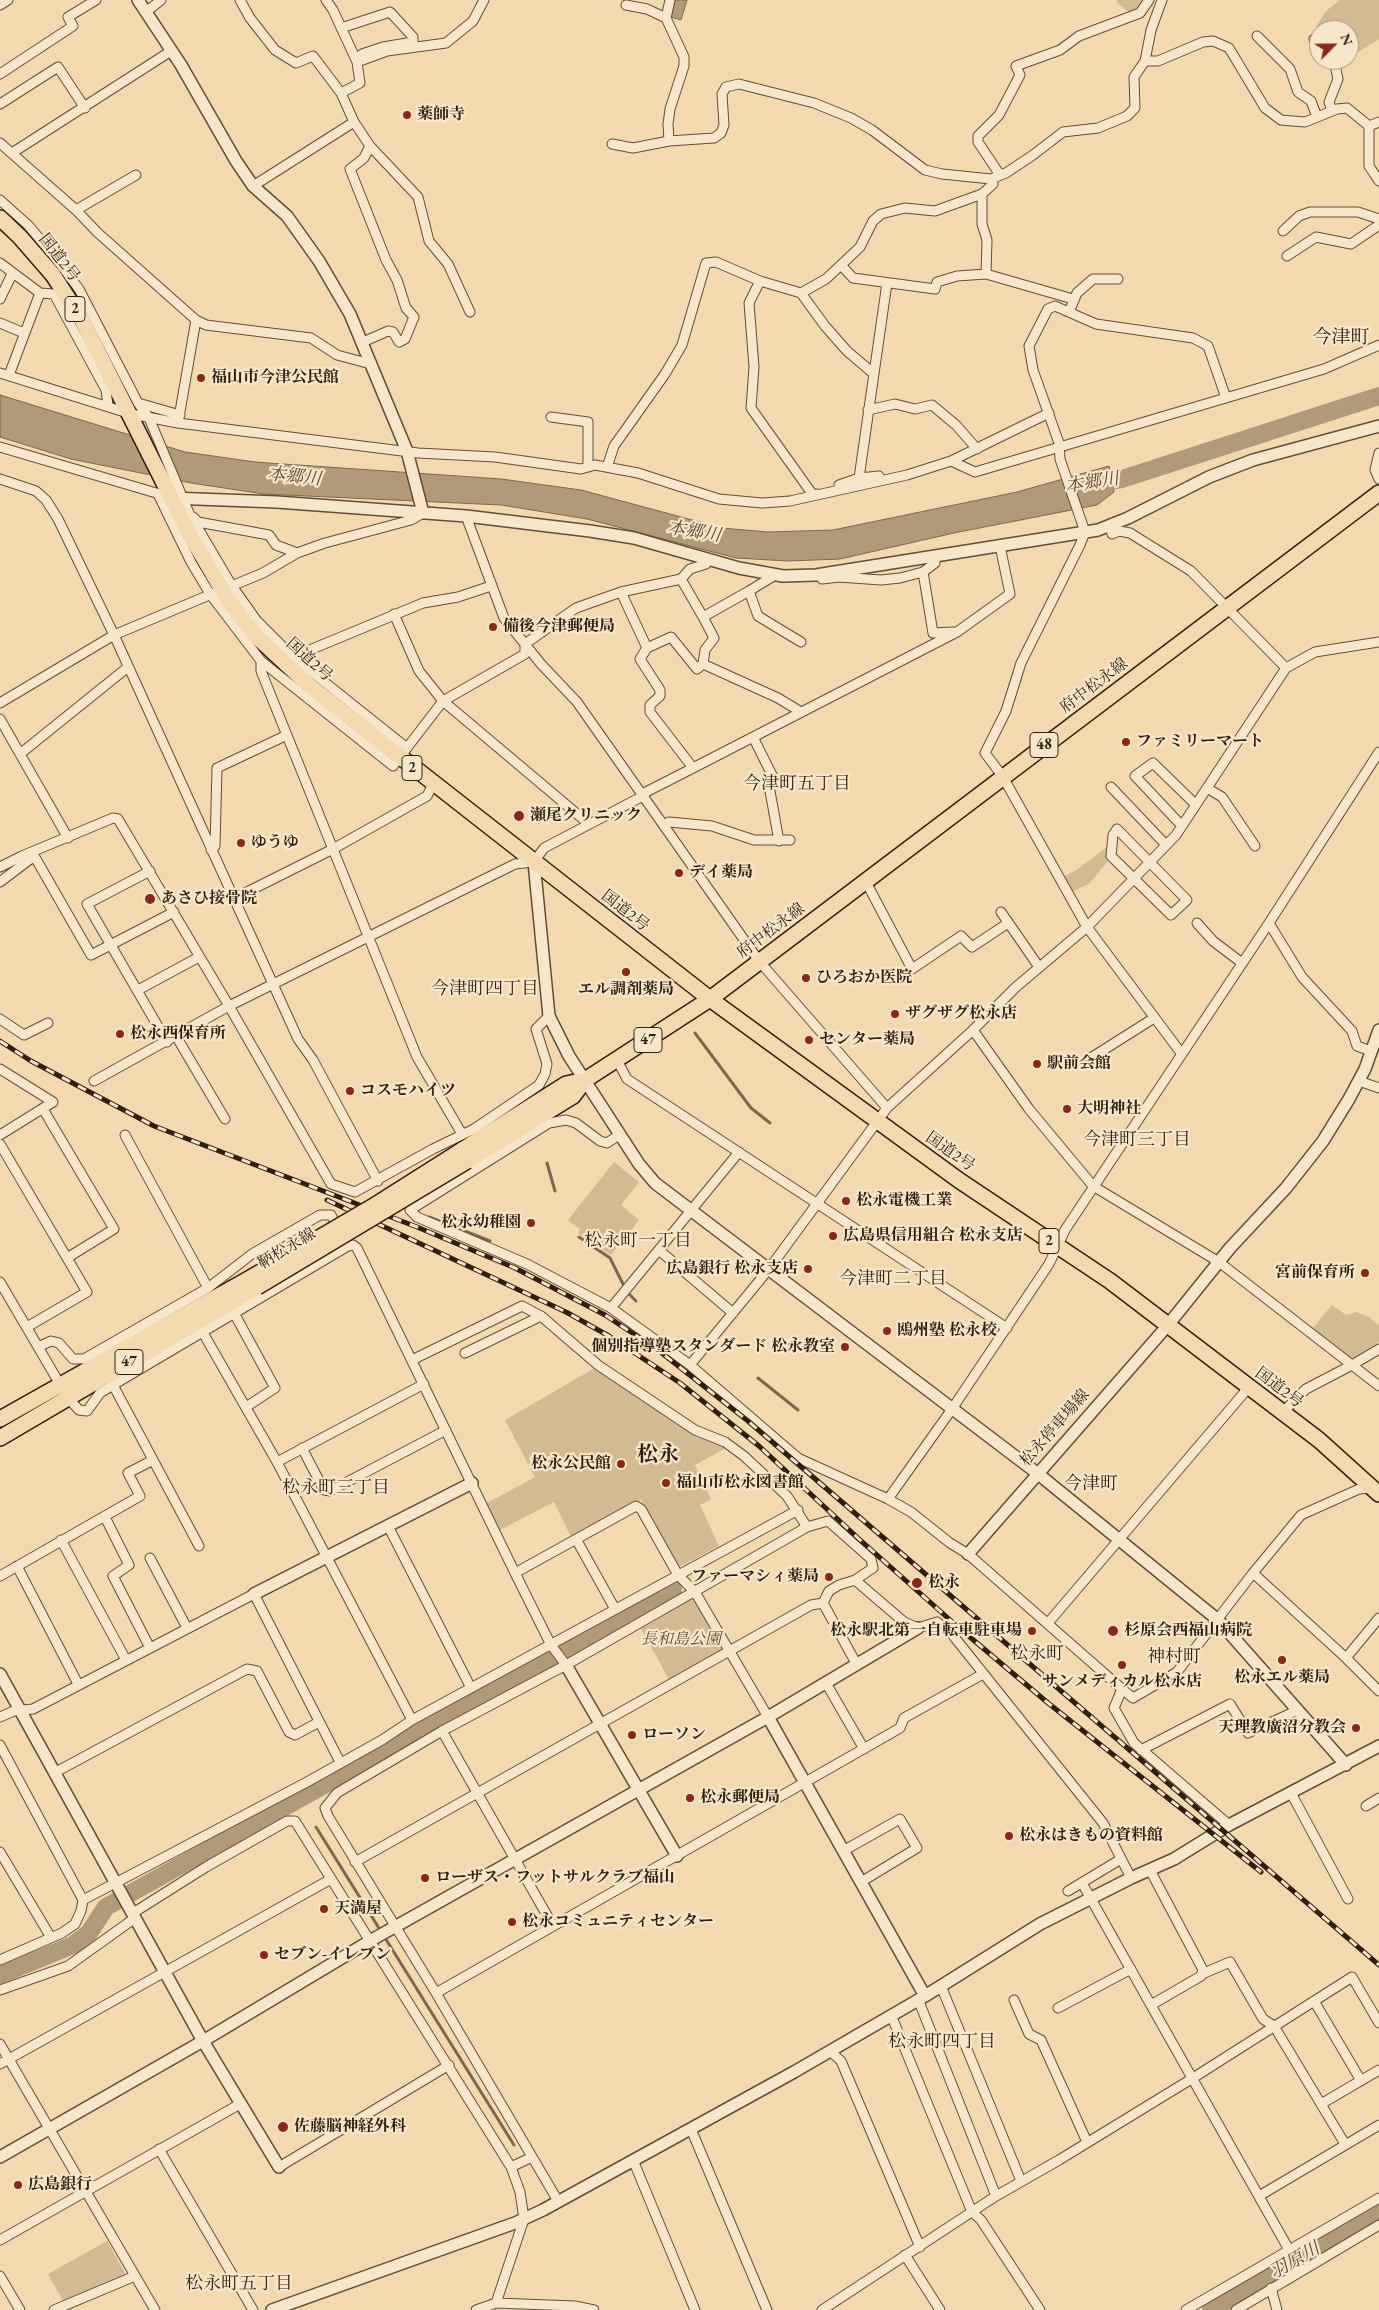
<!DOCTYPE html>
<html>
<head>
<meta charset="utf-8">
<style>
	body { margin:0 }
	#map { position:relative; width:1379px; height:2310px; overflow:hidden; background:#f3daae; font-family:"EB Garamond",serif }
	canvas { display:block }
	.north { position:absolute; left:1309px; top:20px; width:50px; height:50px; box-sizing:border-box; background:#f7e7ca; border:1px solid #a79780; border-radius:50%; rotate:67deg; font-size:14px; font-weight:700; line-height:20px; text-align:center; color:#301e10 }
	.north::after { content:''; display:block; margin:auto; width:18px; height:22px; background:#8f2418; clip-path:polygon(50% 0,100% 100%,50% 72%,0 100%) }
</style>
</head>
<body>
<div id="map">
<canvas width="1379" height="2310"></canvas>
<div class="north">N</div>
</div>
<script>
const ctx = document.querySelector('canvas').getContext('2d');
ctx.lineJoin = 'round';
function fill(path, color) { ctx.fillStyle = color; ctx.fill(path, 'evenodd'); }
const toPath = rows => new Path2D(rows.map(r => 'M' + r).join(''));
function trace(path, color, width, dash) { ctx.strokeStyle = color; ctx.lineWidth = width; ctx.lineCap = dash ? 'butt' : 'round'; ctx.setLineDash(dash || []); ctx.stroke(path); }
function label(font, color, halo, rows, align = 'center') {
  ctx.font = font + ' "EB Garamond","Noto Serif JP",serif'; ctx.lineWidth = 4.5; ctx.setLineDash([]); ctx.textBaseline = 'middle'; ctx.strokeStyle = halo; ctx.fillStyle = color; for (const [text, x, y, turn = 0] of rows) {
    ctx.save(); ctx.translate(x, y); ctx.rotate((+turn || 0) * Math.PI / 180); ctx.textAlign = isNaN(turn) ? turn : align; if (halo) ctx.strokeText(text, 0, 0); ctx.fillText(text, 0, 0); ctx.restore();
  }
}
const green = toPath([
	[1117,0,1143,0,1139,8,1129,12,1118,4],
	[1340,0,1379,0,1379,39,1349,58,1349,30,1319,30,1316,27,1326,11],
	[1107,847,1107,862,1089,884,1071,892,1063,877,1078,869],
	[614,1162,639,1182,621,1205,639,1220,611,1255,578,1233,580,1229,568,1220],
	[1332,1305,1346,1315,1357,1312,1369,1317,1379,1326,1379,1342,1351,1359,1312,1329],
	[595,1368,696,1436,728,1447,695,1465,711,1499,700,1505,719,1546,679,1567,641,1499,571,1537,554,1502,500,1530,487,1503,535,1477,505,1420],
	[694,1597,726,1649,670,1681,641,1629],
	[107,2241,126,2275,63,2301,48,2274]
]);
const water = toPath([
	[675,0,687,0,681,20,671,17,675,0],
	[0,395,185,452,255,462,501,479,581,490,722,528,768,532,833,530,1017,492,1109,466,1114,492,1097,505,954,533,840,559,788,561,736,558,587,519,501,505,264,494,191,483,71,459,0,437,0,395]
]);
const stream = toPath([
	[695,1033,751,1108,770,1123],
	[547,1163,555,1191],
	[429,1217,490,1241],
	[579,1237,610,1258,623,1284],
	[628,1293,636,1301],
	[758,1378,798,1410],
	[316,1827,514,2145]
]);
const river = toPath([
	[1088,484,1122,479,1379,396],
	[0,1975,73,1945,89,1933,106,1907,673,1590],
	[1211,2310,1379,2213]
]);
const minor = toPath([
	[240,0,250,18,275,50,296,63,313,56,341,93],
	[326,0,333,10,357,62,360,83,341,93,354,122,370,146,418,197,429,241,448,264,470,312],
	[0,5,8,0],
	[626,5,647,9,666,18,684,57,684,66,670,109,668,124,669,141],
	[146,12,161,0],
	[666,18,670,0],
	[341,28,390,12,413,37,413,42,383,47,362,54,357,62,387,51,446,43,473,21,484,0],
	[1257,36,1290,69,1298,92,1311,101,1317,117],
	[1314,39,1319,43],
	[1145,61,1158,61,1203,42,1213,41,1229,48,1265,108,1281,120,1305,122,1337,109,1347,108,1369,126,1369,166,1379,181],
	[0,74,73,26,68,17,96,0],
	[0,104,58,67,85,108],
	[1332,111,1329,102,1338,79,1334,60],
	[1369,126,1379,122],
	[0,143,76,210,98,233,196,320,178,423],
	[612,144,633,148,669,141,714,138,721,133,724,125,722,94,726,87,739,84,814,103,851,118,872,130,925,170,942,174,991,179,1006,173,1033,155,1063,132,1098,128,1127,116,1135,108,1134,77,1145,61,1151,30,1162,0],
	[12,153,171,51],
	[1000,175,978,142,978,136,999,115,1020,75,1016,66,1060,50,1079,36,1140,13,1149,0],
	[253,186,354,122],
	[0,200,28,225,55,257,79,289,138,403,180,415],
	[76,210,136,175],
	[1283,231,1299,216,1310,212,1358,212,1379,219],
	[1287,256,1316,237,1351,244,1379,225],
	[0,263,40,293,54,294,106,390,108,406],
	[841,265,853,278,935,289,937,282,957,276,986,274,1073,299],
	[986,274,987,240,982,224,982,194,993,184,991,179],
	[760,281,749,303,754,367,751,408,813,495,817,494],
	[801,293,825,326,847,351,874,374],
	[0,299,12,274],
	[1069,312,1077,293,1093,279,1118,279],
	[196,320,206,325,311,338,337,355,367,363,371,362],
	[0,323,24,333],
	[363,342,388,331,393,332,399,342,405,339,414,317,406,308,397,280,386,260,350,169,364,158,370,146],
	[0,373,131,414,178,423,418,453,495,457,581,469,595,465,638,473,719,499,762,503,790,501,907,475,951,461,1049,413],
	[9,375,40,293],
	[138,403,149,418,189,513,232,586,257,621,293,657,407,748],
	[868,410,895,404,915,409,932,405,956,425,977,449],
	[551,417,588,422,588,467],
	[0,447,163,495],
	[1379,453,1375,470,1379,479],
	[951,461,975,472,1324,369,1379,345],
	[607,467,614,446,665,374,682,345,706,263,716,262,760,281,801,293,826,279,860,247,873,221,881,214,905,208,935,211,982,194],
	[859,478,887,283],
	[0,479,36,491,46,500,58,519,114,635,298,1039,313,1060,378,1181],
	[839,485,859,478,879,476],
	[158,494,191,562,210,594,261,661,393,766,443,701,525,654,525,644,576,608,621,592,681,579,690,569,706,564,709,559],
	[466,516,504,618,541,664,577,702,759,961,887,1108],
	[193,517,198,522,269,535,276,545,297,553],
	[1110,526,1112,534,1119,531,1130,533,1191,571,1286,668],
	[934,556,935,563,923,572,933,633,954,632],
	[771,574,772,577,749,591,758,616,801,642],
	[681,579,703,617,749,591],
	[822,579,839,577,881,580,900,578,923,572],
	[229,587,263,573,297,553,325,543,411,520,423,513],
	[621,592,647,648,671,637,697,669,703,664,705,650,714,638,703,617],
	[394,614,419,671,443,701,589,824],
	[647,648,640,659,660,690,660,696,650,705,650,712,693,768,957,632,1010,594,1000,546],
	[288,659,423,603,458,597,491,586],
	[261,661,261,671,417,1057,462,1134],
	[703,664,778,698,801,712],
	[0,703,114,635,214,593],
	[0,719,68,838],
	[753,737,773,777,768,780,779,841],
	[20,754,128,667],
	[1111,787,1166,845],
	[1207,788,1222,797,1255,846],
	[664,826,669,822,712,826,754,840,790,840],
	[1182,826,1135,776,1153,763,1193,802,1197,803],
	[1117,829,1187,900,1171,915,1111,856,1113,835,1117,829],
	[211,850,215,846,217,768,287,735],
	[32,852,91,955,174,912],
	[0,867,22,856,113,818,118,819,229,1006,94,1081],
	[150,871,87,904,167,1042],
	[0,882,33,857],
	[866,882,912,969,961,936,972,947,1008,923],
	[233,899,333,849,427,796,433,784],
	[1001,912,1039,967],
	[1197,923,1213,941,1242,963],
	[1269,923,1302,977,1352,1031,1357,1046,1371,1051],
	[138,990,199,957],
	[549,1016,536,1029,547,1064,545,1074,539,1085,474,1129,433,1149,355,1192,331,1184,229,1006,515,864,534,862,544,848,643,796,646,792,693,768],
	[0,1019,24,1035,48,1023],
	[973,1030,1029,1109,1093,1186,1219,1262,1379,1386],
	[176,1036,225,1119],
	[1181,1053,1087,927,1003,777,985,753,1006,711,1021,663,1080,545,1085,532,1060,459,1059,443,1033,370,1029,346,1048,309,1055,306,1096,324,1193,338,1208,346,1226,398],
	[617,1060,627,1079,1007,1328],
	[1086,1061,1154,1018],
	[0,1069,53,1102,0,1135],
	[1359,1081,1379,1088],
	[43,1109,114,1229,67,1258],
	[125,1135,208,1288],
	[619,1135,607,1143,600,1141,576,1123,566,1120,549,1123,410,1210,417,1217,527,1264,611,1308,690,1365],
	[0,1144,87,1292,27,1327],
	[660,1251,733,1313],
	[0,1282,68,1398,79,1410,87,1411,100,1393,113,1385,348,1246,353,1245,357,1248,515,1573,551,1645,566,1665],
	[611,1308,739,1152],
	[234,1313,275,1388,246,1407],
	[202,1331,277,1462,412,1720],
	[38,1347,51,1341,59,1343,73,1359,84,1359,208,1288,252,1254,320,1215,331,1215,339,1230],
	[465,1353,541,1316],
	[412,1360,522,1306,541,1316,598,1365,695,1430,725,1442,744,1456,787,1496,807,1527],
	[113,1385,199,1546],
	[1283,1412,1306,1389,1352,1365,1379,1349],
	[302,1448,324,1490,330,1491,446,1430],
	[277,1462,424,1384],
	[888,1499,952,1409,1049,1264,1065,1230,1269,923,1379,752],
	[105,1517,129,1565,113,1576,150,1648],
	[388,1526,471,1688],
	[576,1539,615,1609],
	[61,1540,126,1660],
	[150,1558,187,1628],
	[17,1566,78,1684],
	[515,1573,636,1506,641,1509,678,1575,695,1592,768,1717],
	[1253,1573,1346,1658,1379,1691],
	[0,1576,140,1496,128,1473,153,1460],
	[1048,1623,1249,1387],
	[1346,1658,1379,1618],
	[857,1665,823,1603,829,1591,839,1585,855,1580,904,1622,918,1628,937,1622,951,1633,1103,1823,1131,1878],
	[826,1683,864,1749],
	[1122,1689,1133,1698,1177,1672,1253,1573,1301,1515,1359,1489,1374,1488],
	[0,1717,14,1711,33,1709,254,1594,340,1762],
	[442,1731,553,1926],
	[0,1745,83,1900,81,1911,75,1924,62,1933,0,1960],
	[1141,1750,1230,1704,1248,1733,1298,1710],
	[54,1773,247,1669,257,1671,289,1732,295,1735,319,1722],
	[1291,1793,1348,1899],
	[1366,1806,1379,1798],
	[1229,1825,1134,1743,1114,1708,1122,1689,968,1554,950,1543,911,1512,888,1499,798,1458,690,1365,769,1269,887,1108,973,1030,1016,987,1087,927,1176,835,1286,668,1315,652,1379,642],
	[843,1851,900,1819,917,1848,861,1882],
	[0,1852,50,1936],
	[355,1862,811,1605,823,1603],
	[1150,1870,1203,1970,1201,1976,1151,2005],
	[1082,1883,1301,2271],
	[1068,1891,1121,1859],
	[83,1900,307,1782,382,1740,412,1720,798,1510],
	[133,1913,206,1867,287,1821,295,1821,511,2167,520,2192,524,2219,496,2303,575,2306,594,2310],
	[1202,1974,1230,1962,1263,2019,1274,2026,1345,2144],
	[941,1986,1021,2181],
	[0,1990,68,1966,135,1918],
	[436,1993,900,1728,904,1718,983,1674],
	[918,1999,996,2196],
	[1014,2000,1029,2034,1041,2040,1087,2142],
	[1314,2001,1360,2079],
	[1058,2008,1131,1969],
	[891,2015,972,2212,981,2220,1040,2310],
	[0,2044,155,2310],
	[830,2051,841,2061,920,2247],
	[0,2064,331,1879],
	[1321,2104,1379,2070],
	[691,2129,767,2310],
	[159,2149,253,2310],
	[633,2160,695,2310],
	[279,2167,449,2065],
	[511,2167,532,2157],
	[1259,2196,1379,2125],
	[558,2201,436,1993,328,1816,325,1808,337,1793,442,1731,566,1665,807,1527,828,1521,871,1559,873,1568,855,1580],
	[0,2240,240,2104],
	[905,2255,940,2310],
	[0,2276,20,2310],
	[1271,2288,1277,2310],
	[54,2310,135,2276],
	[476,2310,496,2303],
	[822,2310,996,2196,1059,2160,1193,2078,1352,1977,1379,2023],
	[1186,2310,1379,2198],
	[1236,2310,1379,2225]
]);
const tertiary = toPath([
	[138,0,181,65,236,161,253,186,287,216,319,261,350,314,407,451,423,513],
	[171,498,277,502,466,516,590,531,634,538,739,568,783,576,816,575,1098,530,1128,518,1209,477,1253,460,1379,426],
	[534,862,549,1016,569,1056,639,1164,655,1183,1037,1473,1218,1620,1346,1765],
	[968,1554,1168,1325,1230,1248,1286,1188,1323,1141,1349,1099,1365,1069,1379,1030],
	[254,1594,472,1483],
	[566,1665,677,1856],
	[0,1674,203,2041,279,2167],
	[768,1717,925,1996],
	[0,2157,203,2041,375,1938,768,1717,918,1628],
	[272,2310,515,2223,543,2210,794,2072,925,1996,1040,1924,1131,1878,1174,1859,1229,1825,1379,1746]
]);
const primary = toPath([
	[462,1150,566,1084,585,1080],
	[467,1161,573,1096,585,1080,710,999,1379,493],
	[0,1419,252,1277],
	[0,1438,257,1287]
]);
const trunk = toPath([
	[0,218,20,237,53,275,82,320,189,533,228,600,257,637,311,687,710,999,960,1181,1110,1281,1319,1440,1379,1494]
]);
const rail = toPath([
	[0,1041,31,1061,154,1126,417,1227,515,1268,605,1315,658,1350,748,1421,1379,1965],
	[327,1200,566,1312,609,1336,680,1383,759,1446,859,1539,958,1627,1048,1703,1261,1872]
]);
const primaryBridge = toPath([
	[252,1277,372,1207,462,1150],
	[257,1287,467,1161]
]);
const markers = [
	[407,115,5,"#8f2418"],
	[201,378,5,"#8f2418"],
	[493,627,5,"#8f2418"],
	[1126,742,5,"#8f2418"],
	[519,816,6,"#8f2418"],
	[241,843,5,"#8f2418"],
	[679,873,5,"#8f2418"],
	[150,899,6,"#8f2418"],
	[626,972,5,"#8f2418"],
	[806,978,5,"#8f2418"],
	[895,1014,5,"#8f2418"],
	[120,1034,5,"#8f2418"],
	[809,1040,5,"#8f2418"],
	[1037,1064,5,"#8f2418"],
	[350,1091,5,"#8f2418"],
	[1067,1109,5,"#8f2418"],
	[846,1201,5,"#8f2418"],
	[531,1223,5,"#8f2418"],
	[833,1236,5,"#8f2418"],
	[808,1269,5,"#8f2418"],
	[1365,1273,5,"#8f2418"],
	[887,1331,5,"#8f2418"],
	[845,1347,5,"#8f2418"],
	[621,1464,5,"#8f2418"],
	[666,1483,5,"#8f2418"],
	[829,1577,5,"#8f2418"],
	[917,1583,6,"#8f2418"],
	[1032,1631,5,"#8f2418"],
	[1113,1631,6,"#8f2418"],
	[1282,1660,5,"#8f2418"],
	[1122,1665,5,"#8f2418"],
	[1356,1728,5,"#8f2418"],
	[632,1735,5,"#8f2418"],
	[690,1798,5,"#8f2418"],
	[1009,1836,5,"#8f2418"],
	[425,1878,5,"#8f2418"],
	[324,1909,5,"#8f2418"],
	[512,1922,5,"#8f2418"],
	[264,1955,5,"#8f2418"],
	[283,2127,6,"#8f2418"],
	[18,2185,5,"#8f2418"]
];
const shields = [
	[75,309,20],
	[1044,745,28],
	[412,768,20],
	[648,1040,28],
	[1049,1241,20],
	[129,1362,28]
];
const shieldNames = [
	["2",75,309],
	["48",1044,745],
	["2",412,768],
	["47",648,1040],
	["2",1049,1241],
	["47",129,1362]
];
const poiNames = [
	["薬師寺",417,115],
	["福山市今津公民館",211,378],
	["備後今津郵便局",503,627],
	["ファミリーマート",1136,742],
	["瀬尾クリニック",530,816],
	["ゆうゆ",251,843],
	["デイ薬局",689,873],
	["あさひ接骨院",161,899],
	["ひろおか医院",816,978],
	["エル調剤薬局",626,990,"center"],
	["ザグザグ松永店",905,1014],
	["松永西保育所",130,1034],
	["センター薬局",819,1040],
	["駅前会館",1047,1064],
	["コスモハイツ",360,1091],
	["大明神社",1077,1109],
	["松永電機工業",856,1201],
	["松永幼稚園",521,1223,"right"],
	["広島県信用組合 松永支店",843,1236],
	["広島銀行 松永支店",798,1269,"right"],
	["宮前保育所",1355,1273,"right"],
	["鴎州塾 松永校",897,1331],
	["個別指導塾スタンダード 松永教室",835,1347,"right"],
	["松永公民館",611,1464,"right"],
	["福山市松永図書館",676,1483],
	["ファーマシィ薬局",819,1577,"right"],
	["松永",928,1583],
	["松永駅北第一自転車駐車場",1022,1631,"right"],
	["杉原会西福山病院",1124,1631],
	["松永エル薬局",1282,1678,"center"],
	["サンメディカル松永店",1122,1682,"center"],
	["天理教廣沼分教会",1346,1728,"right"],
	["ローソン",642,1735],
	["松永郵便局",700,1798],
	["松永はきもの資料館",1019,1836],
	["ローザス・フットサルクラブ福山",435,1878],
	["天満屋",334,1909],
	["松永コミュニティセンター",522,1922],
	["セブン-イレブン",274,1955],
	["佐藤脳神経外科",294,2127],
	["広島銀行",28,2185]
];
const streetNames = [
	["国道2号",59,258,52],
	["国道2号",309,660,42],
	["府中松永線",1094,686,-37],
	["国道2号",625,911,38],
	["府中松永線",771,931,-37],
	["国道2号",950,1152,35],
	["鞆松永線",287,1249,-31],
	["国道2号",1279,1388,37],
	["松永停車場線",1055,1428,-49]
];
const parkNames = [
	["長和島公園",681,1640]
];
const waterNames = [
	["本郷川",294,477,6],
	["本郷川",1092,483,-9],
	["本郷川",694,532,9],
	["羽原川",1295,2261,-30]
];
const neighbourhoodNames = [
	["今津町五丁目",797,784],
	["今津町四丁目",485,989],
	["今津町三丁目",1137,1140],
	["松永町一丁目",638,1241],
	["今津町二丁目",893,1279],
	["今津町",1091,1484],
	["松永町三丁目",336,1488],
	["松永町",1037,1654],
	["神村町",1174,1657],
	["松永町四丁目",942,2042],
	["松永町五丁目",239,2284]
];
const quarterNames = [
	["今津町",1341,338]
];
const districtNames = [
	["松永",658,1455]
];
fill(green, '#d2ba93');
fill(water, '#b19a78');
trace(water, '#7d684e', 1);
trace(stream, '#7d684e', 3);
trace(river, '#b19a78', 18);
trace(minor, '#614d38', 11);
trace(tertiary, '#614d38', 14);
trace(primary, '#301e10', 18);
trace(trunk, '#301e10', 18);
trace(minor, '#f7e7ca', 9);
trace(tertiary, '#f7e7ca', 11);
trace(primary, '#f3daae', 15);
trace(trunk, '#f3daae', 15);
trace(rail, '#301e10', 5);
trace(rail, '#f7e7ca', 3, [9]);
trace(primaryBridge, '#301e10', 18, []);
trace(primaryBridge, '#f3daae', 15);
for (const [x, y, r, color] of markers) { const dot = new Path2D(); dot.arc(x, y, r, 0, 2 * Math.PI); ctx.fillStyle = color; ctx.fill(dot); trace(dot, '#f7e7ca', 2); }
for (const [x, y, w] of shields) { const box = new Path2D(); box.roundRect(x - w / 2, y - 12.5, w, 25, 4); ctx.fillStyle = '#f7e7ca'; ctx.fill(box); trace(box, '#301e10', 1); }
label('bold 15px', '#301e10', null, shieldNames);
label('bold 16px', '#301e10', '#f7e7ca', poiNames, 'left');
label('16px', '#301e10', '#f7e7ca', streetNames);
label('italic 16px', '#614d37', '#f7e7ca', parkNames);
label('italic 18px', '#5d4934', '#f7e7ca', waterNames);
label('18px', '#301e10', '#f7e7ca', neighbourhoodNames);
label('19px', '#301e10', '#f7e7ca', quarterNames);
label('bold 21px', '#301e10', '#f7e7ca', districtNames);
</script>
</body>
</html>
